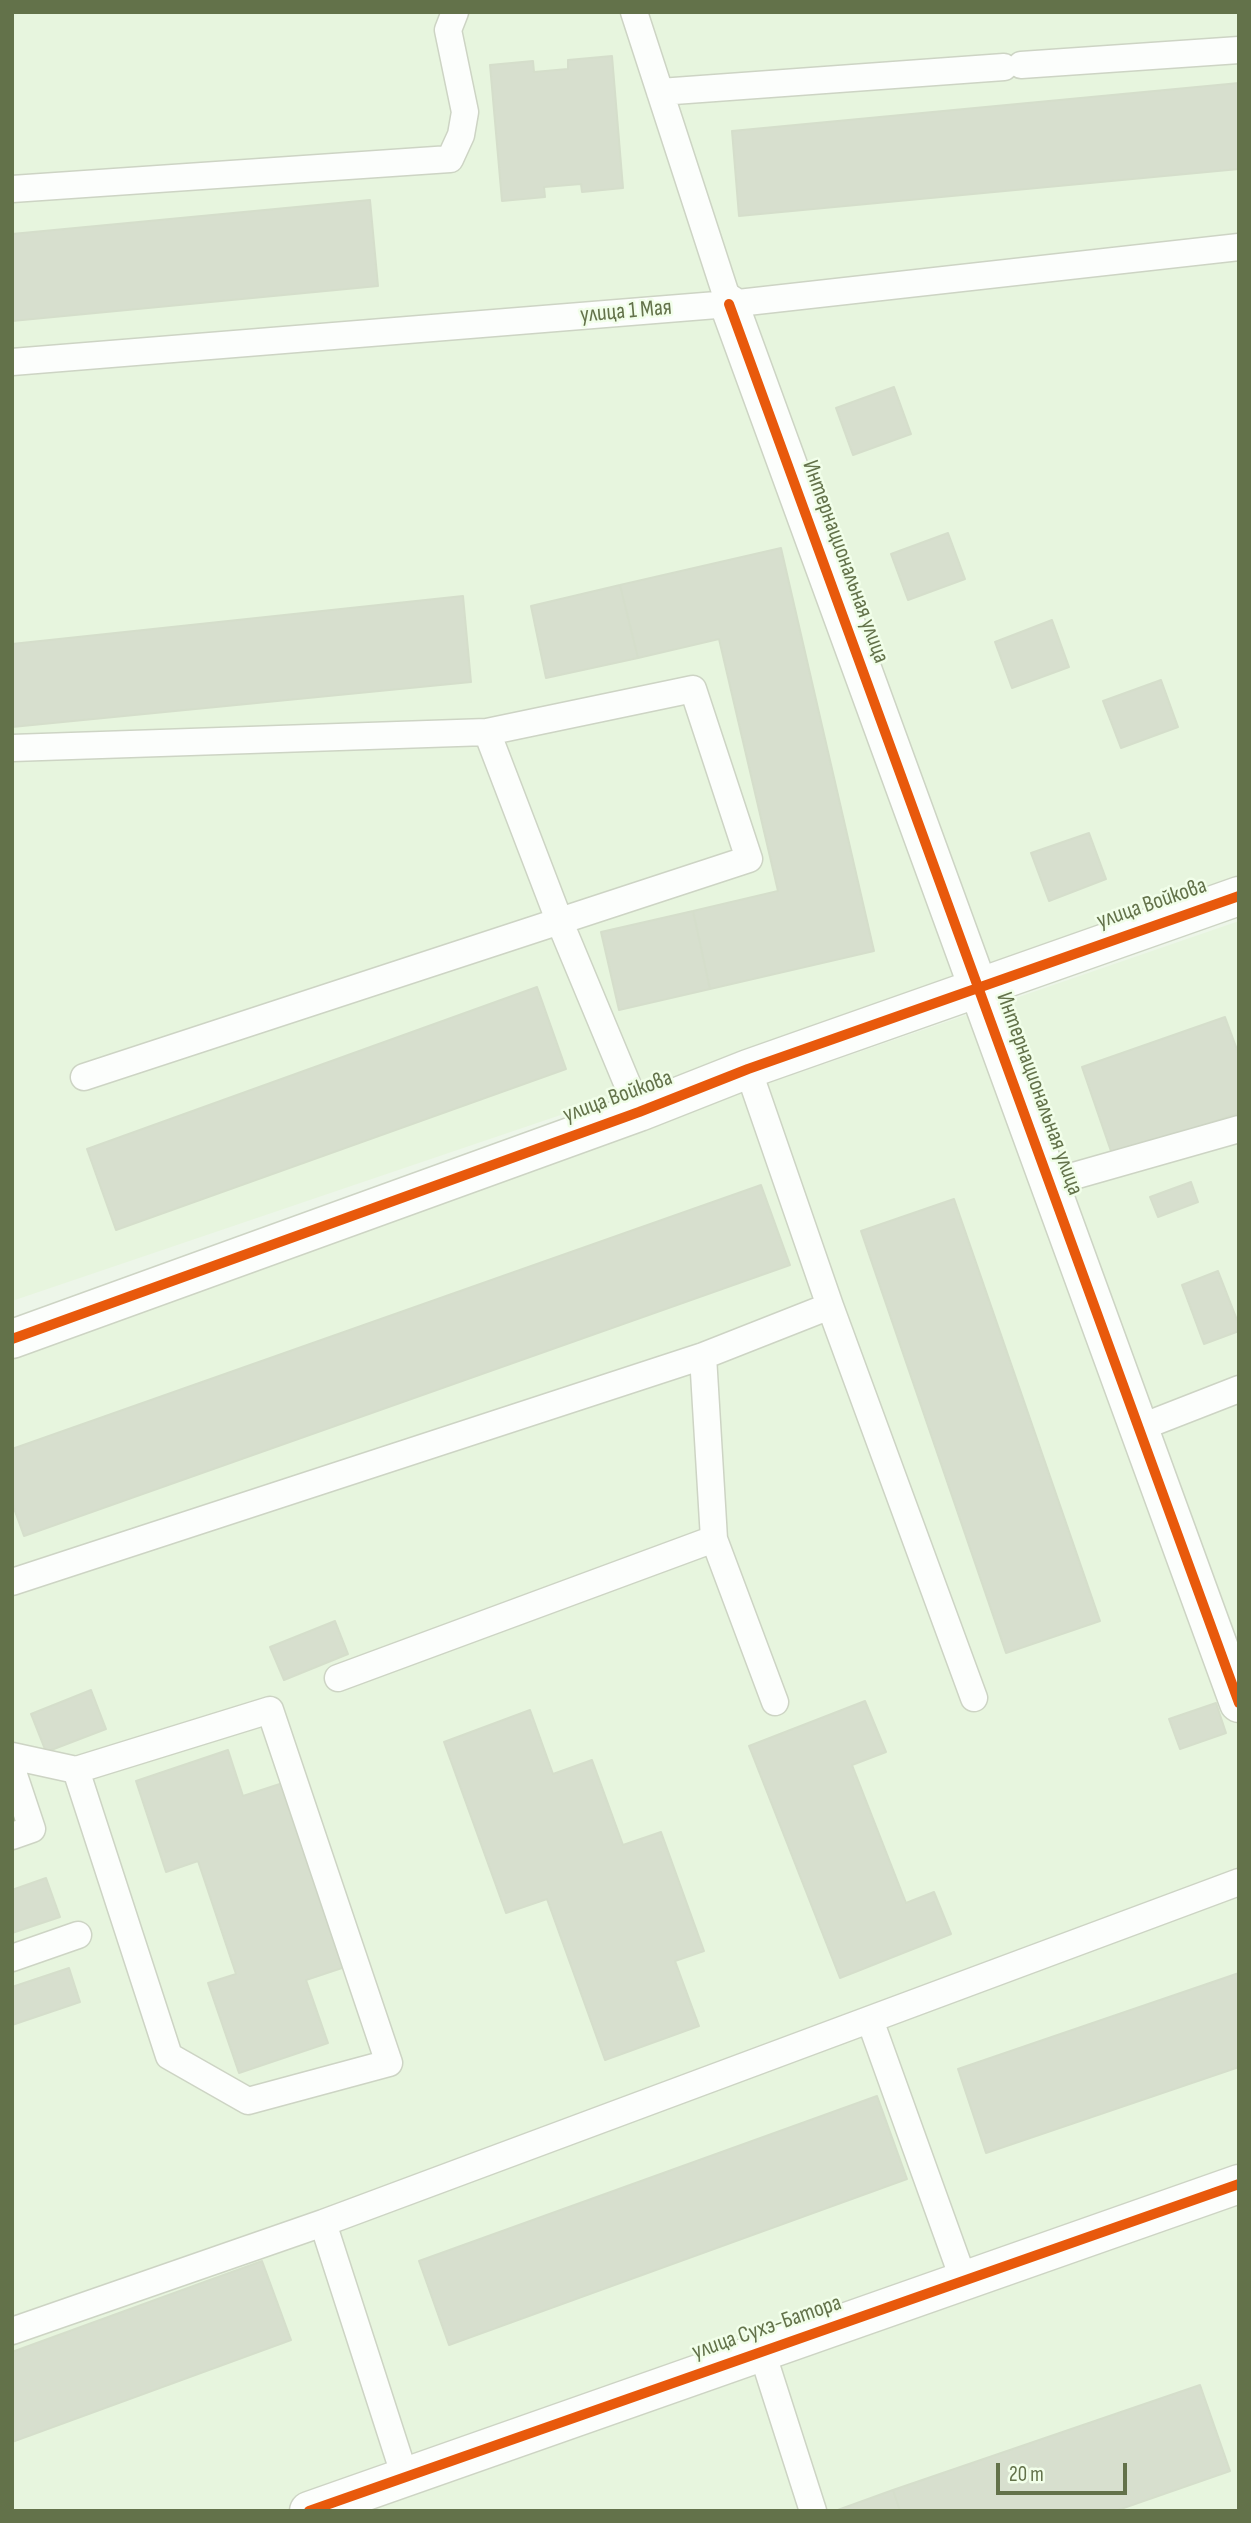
<!DOCTYPE html>
<html>
<head>
<meta charset="utf-8">
<style>
	body { margin:0 }
	#map { position:relative; width:1251px; height:2523px; overflow:hidden; background:#edf6e9; font-family:"Sofia Sans Condensed",sans-serif }
	canvas { display:block }
	.frame { position:absolute; inset:0; border:14px solid #63724a; pointer-events:none }
	.scale { position:absolute; left:996px; top:2463px; width:131px; height:32px; box-sizing:border-box; border:4px solid #63724a; border-top:0; padding-left:9px; font-size:21px; line-height:24px; white-space:nowrap; color:#63724a; -webkit-text-stroke:5px #f1fee9; paint-order:stroke }
</style>
</head>
<body>
<div id="map">
<canvas width="1251" height="2523"></canvas>
<div class="frame"></div>
<div class="scale">20 m</div>
</div>
<script>
const ctx = document.querySelector('canvas').getContext('2d');
ctx.lineJoin = 'round';
function fill(path, color) { ctx.fillStyle = color; ctx.fill(path, 'evenodd'); }
const toPath = rows => new Path2D(rows.map(r => 'M' + r).join(''));
function trace(path, color, width, dash) { ctx.strokeStyle = color; ctx.lineWidth = width; ctx.lineCap = dash ? 'butt' : 'round'; ctx.setLineDash(dash || []); ctx.stroke(path); }
function label(font, color, halo, rows, align = 'center') {
  ctx.font = font + ' "Sofia Sans Condensed",sans-serif'; ctx.lineWidth = 5; ctx.setLineDash([]); ctx.textBaseline = 'middle'; ctx.strokeStyle = halo; ctx.fillStyle = color; for (const [text, x, y, turn = 0] of rows) {
    ctx.save(); ctx.translate(x, y); ctx.rotate((+turn || 0) * Math.PI / 180); ctx.textAlign = isNaN(turn) ? turn : align; if (halo) ctx.strokeText(text, 0, 0); ctx.fillText(text, 0, 0); ctx.restore();
  }
}
const residential = toPath([
	[12,12,1239,12,1239,885,12,1301],
	[1239,921,1239,2511,12,2511,12,1344]
]);
const building = toPath([
	[612,56,623,188,582,192,581,184,544,187,545,197,502,201,490,65,533,61,534,72,568,69,568,60,612,56],
	[1239,83,1239,169,739,216,732,131,1239,83],
	[370,200,378,286,12,321,12,234,370,200],
	[894,387,911,434,853,455,836,408,894,387],
	[948,533,965,579,908,600,891,554,948,533],
	[781,548,874,951,710,989,693,911,778,891,719,639,638,658,620,585,781,548],
	[620,585,638,658,546,678,531,606,620,585],
	[463,596,471,682,12,727,12,644,463,596],
	[1052,620,1069,667,1012,688,995,642,1052,620],
	[1161,680,1178,727,1121,748,1103,701,1161,680],
	[1089,833,1106,879,1049,901,1031,853,1089,833],
	[693,911,710,989,619,1010,601,932,693,911],
	[537,987,566,1069,116,1230,87,1149,537,987],
	[1225,1017,1239,1055,1239,1113,1113,1157,1082,1067,1225,1017],
	[1191,1182,1198,1202,1158,1217,1150,1197,1191,1182],
	[761,1185,790,1265,24,1536,12,1503,12,1449,761,1185],
	[954,1199,1100,1621,1006,1653,861,1231,954,1199],
	[1218,1271,1239,1325,1239,1331,1204,1344,1182,1285,1218,1271],
	[335,1621,348,1654,284,1680,270,1647,335,1621],
	[91,1690,106,1729,46,1752,31,1714,91,1690],
	[865,1701,886,1752,852,1765,906,1903,934,1892,951,1934,840,1978,749,1746,865,1701],
	[1216,1703,1226,1733,1180,1749,1169,1719,1216,1703],
	[530,1710,553,1774,592,1760,623,1845,661,1832,704,1951,675,1961,699,2026,605,2060,547,1899,506,1913,444,1742,530,1710],
	[228,1750,243,1796,286,1782,348,1966,306,1980,328,2043,239,2073,208,1983,236,1974,198,1861,166,1872,136,1781,228,1750],
	[46,1878,60,1917,12,1933,12,1890,46,1878],
	[69,1968,80,2002,12,2025,12,1987,69,1968],
	[1239,1973,1239,2067,986,2153,958,2069,1239,1973],
	[877,2096,907,2179,449,2345,419,2261,877,2096],
	[262,2261,291,2340,12,2442,12,2352,262,2261],
	[1200,2385,1230,2471,1115,2511,900,2511,893,2490,1200,2385],
	[893,2490,900,2511,835,2511,893,2490]
]);
const service = toPath([
	[634,12,729,304],
	[1021,65,1239,50],
	[660,92,1004,67],
	[12,189,450,159,461,135,465,112,448,30,455,12],
	[12,362,729,304,1239,247],
	[12,748,487,732,559,920,639,1112],
	[84,1077,749,859,693,689,487,732],
	[1049,1183,1239,1129],
	[830,1306,974,1698],
	[703,1356,714,1539,775,1702],
	[1139,1428,1239,1389],
	[12,1582,703,1356,830,1306,748,1069],
	[338,1678,714,1539],
	[12,1756,76,1770,270,1710,389,2063,248,2101,169,2056,76,1770],
	[12,1769,32,1829,12,1836],
	[12,1958,78,1935],
	[870,2020,964,2281],
	[323,2223,405,2477],
	[12,2331,323,2223,1239,1882],
	[762,2352,813,2511]
]);
const minor = toPath([
	[729,304,1239,1703],
	[309,2511,1239,2184]
]);
const tertiary = toPath([
	[12,1339,639,1112,748,1069,1239,896]
]);
const cycleway = toPath([
	[729,304,1239,1703],
	[12,1339,639,1112,748,1069,1239,896],
	[309,2511,1239,2184]
]);
const streetNames = [
	["улица 1 Мая",626,312,-5],
	["Интернациональная улица",845,562,70],
	["улица Войкова",1152,904,-19],
	["Интернациональная улица",1039,1094,70],
	["улица Войкова",618,1097,-20],
	["улица Сухэ-Батора",767,2328,-19]
];
fill(residential, '#e7f5de');
fill(building, '#d7dfce');
trace(building, '#d5decb', 2);
trace(service, '#cdd4c4', 29);
trace(minor, '#cdd4c4', 41);
trace(tertiary, '#cdd4c4', 41);
trace(service, '#fcfefc', 26);
trace(minor, '#fcfefc', 38);
trace(tertiary, '#fcfefc', 38);
trace(cycleway, '#e8590c', 10);
label('23px', '#63724a', '#f1fee9', streetNames);
</script>
</body>
</html>
